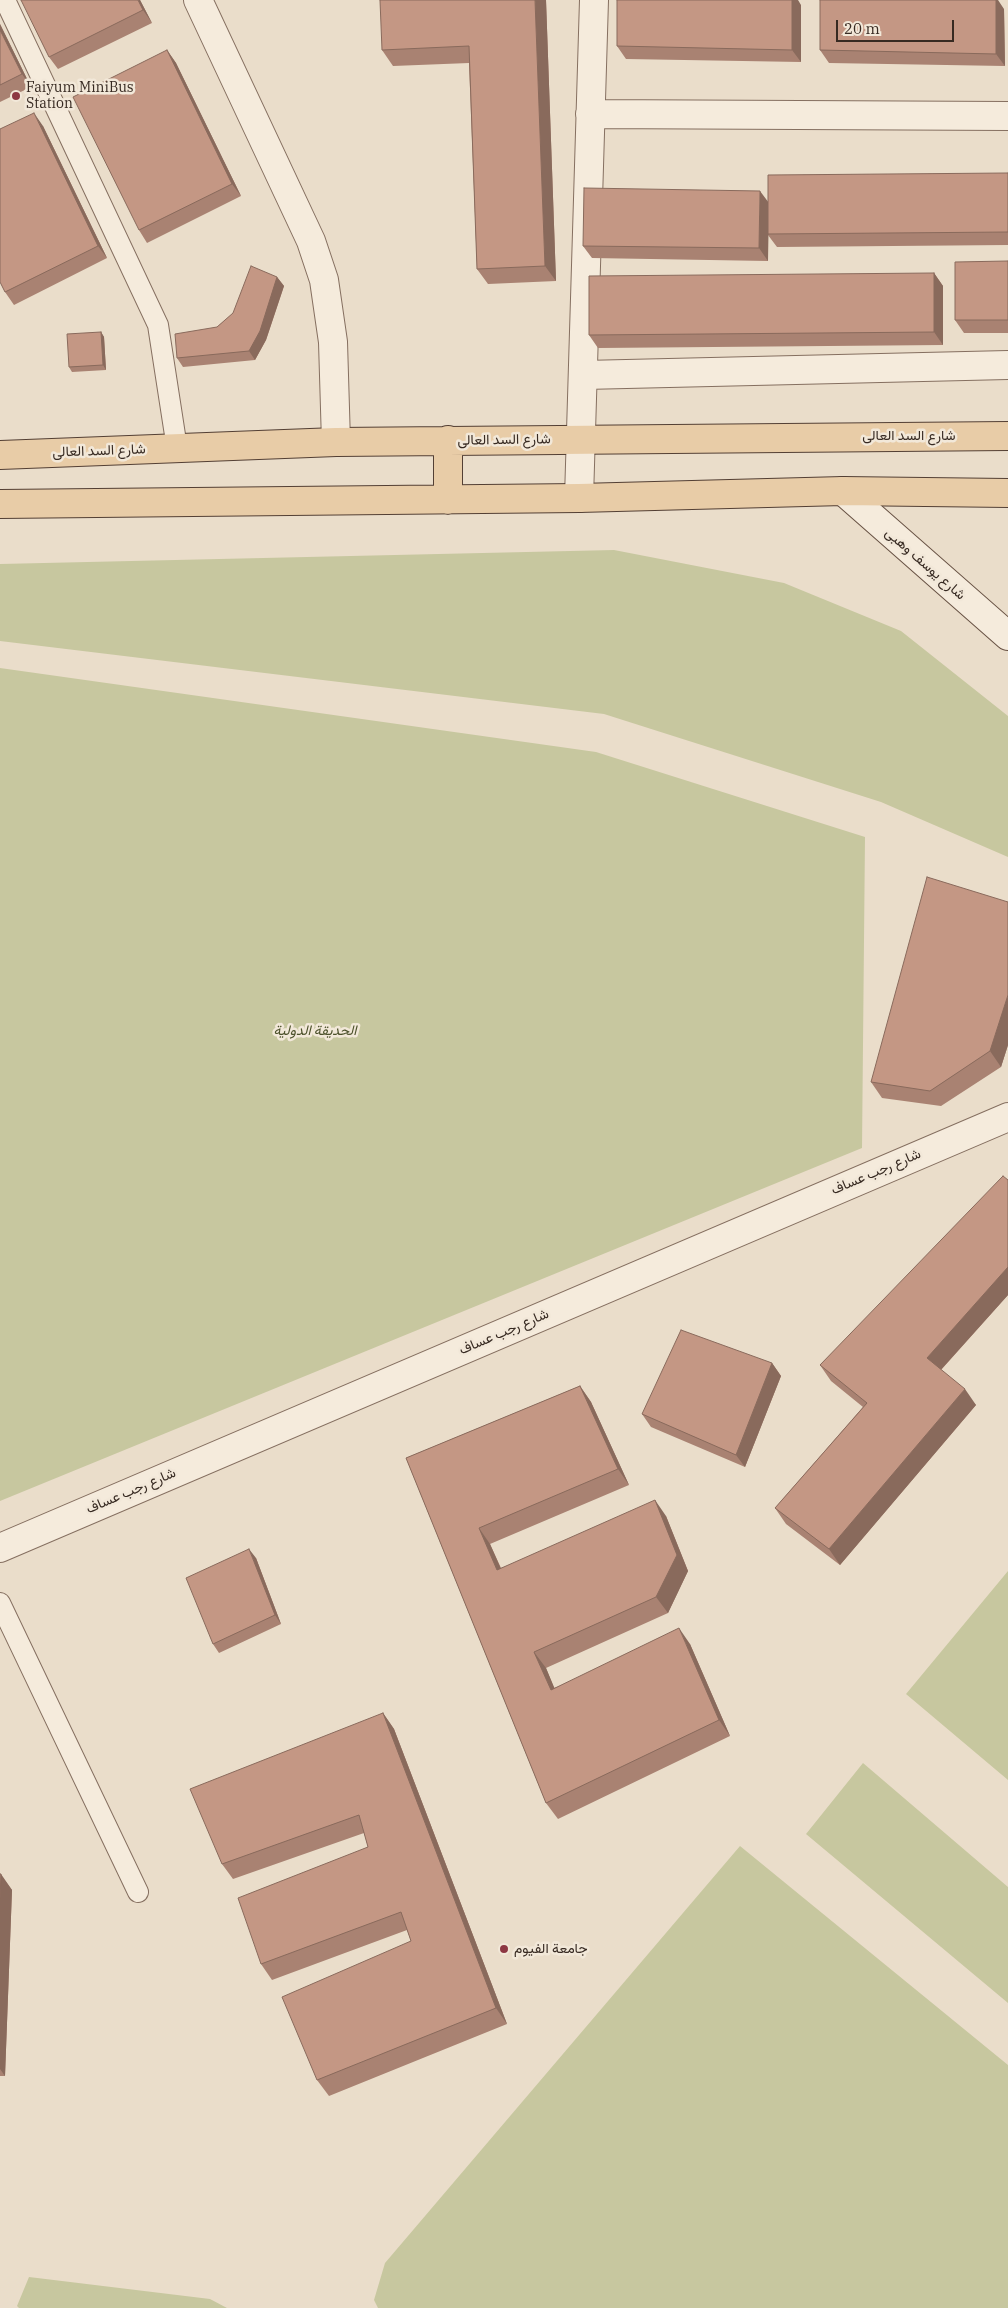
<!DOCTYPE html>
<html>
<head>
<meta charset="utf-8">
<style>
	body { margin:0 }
	#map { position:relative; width:1008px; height:2308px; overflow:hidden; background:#eaddca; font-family:"IBM Plex Serif",serif }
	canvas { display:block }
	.scale { position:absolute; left:836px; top:20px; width:118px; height:22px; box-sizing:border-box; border:2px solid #372a22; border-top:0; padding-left:6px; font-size:15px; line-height:18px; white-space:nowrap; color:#372a22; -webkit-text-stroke:4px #f2e8d9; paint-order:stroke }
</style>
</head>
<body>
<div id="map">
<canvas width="1008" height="2308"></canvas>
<div class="scale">20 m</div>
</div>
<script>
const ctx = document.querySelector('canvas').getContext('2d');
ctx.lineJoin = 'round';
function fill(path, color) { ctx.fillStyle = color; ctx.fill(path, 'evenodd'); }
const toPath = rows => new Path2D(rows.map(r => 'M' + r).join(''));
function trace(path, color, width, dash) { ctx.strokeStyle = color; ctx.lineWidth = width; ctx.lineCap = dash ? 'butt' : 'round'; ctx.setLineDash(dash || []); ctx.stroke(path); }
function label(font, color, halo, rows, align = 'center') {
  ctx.font = font + ' "IBM Plex Serif",Vazirmatn,serif'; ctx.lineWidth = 5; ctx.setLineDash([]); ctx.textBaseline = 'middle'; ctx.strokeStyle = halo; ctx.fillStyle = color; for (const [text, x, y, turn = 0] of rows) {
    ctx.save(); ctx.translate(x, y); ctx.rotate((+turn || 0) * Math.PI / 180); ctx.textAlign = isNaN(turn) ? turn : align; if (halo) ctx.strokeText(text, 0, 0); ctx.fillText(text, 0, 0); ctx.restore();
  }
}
const green = toPath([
	[614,550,784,583,901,631,1008,716,1008,857,881,802,604,714,0,641,0,564],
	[0,668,596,752,865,837,862,1148,0,1501],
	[1008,1571,1008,1780,906,1694],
	[863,1763,1008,1887,1008,2003,806,1834],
	[740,1846,1008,2065,1008,2308,378,2308,374,2300,385,2263],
	[29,2277,210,2299,227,2308,19,2308,17,2306]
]);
const service = toPath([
	[5,0,158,325,177,448],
	[0,1603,138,1892]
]);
const minor = toPath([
	[198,0,311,241,324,280,333,342,336,442],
	[590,114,1008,116],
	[584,375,1008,365],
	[579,498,594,0],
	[0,1548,1008,1117]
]);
const secondary = toPath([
	[843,491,1008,636]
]);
const primary = toPath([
	[448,440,448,500],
	[0,455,336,442,1008,436],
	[0,504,579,498,843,491,1008,493]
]);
const wall = toPath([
	[140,0,152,23,58,69,49,57],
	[546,0,556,281,488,284,477,269,469,63,393,66,382,50],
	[801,5,801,62,626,59,617,46],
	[1004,9,1005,66,829,63,820,50],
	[0,24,31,87,0,102],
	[167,50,176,63,241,196,147,243,139,230],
	[43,126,107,258,14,305,5,292],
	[1008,173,1008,245,777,247,768,235,768,261,592,258,583,246],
	[1008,261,1008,333,964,333,955,320],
	[934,273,943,286,943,345,598,348,589,335],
	[277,277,284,286,266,340,255,360,183,367,177,358,217,327],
	[101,332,104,337,106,370,72,372,69,367],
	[1008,902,1008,1045,1001,1067,941,1106,882,1098,871,1082],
	[1008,1180,1008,1295,941,1370,976,1405,840,1565,786,1524,775,1508,863,1407,831,1381,820,1365],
	[772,1363,781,1376,745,1467,651,1427,642,1414],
	[580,1386,591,1402,629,1485,490,1544,501,1568,666,1516,688,1571,668,1613,546,1668,554,1688,690,1644,730,1736,558,1819,546,1803,406,1458],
	[256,1558,281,1624,219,1653,213,1644],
	[383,1713,394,1729,507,2024,329,2096,317,2080,411,1941,407,1930,272,1980,261,1964,368,1847,364,1833,233,1879,222,1864],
	[0,1874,12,1890,5,2076,0,2076]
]);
const shadedWall = toPath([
	[138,0,140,0,152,23,143,10],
	[535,0,546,0,556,281,545,266],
	[792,0,798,0,801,5,801,62,792,50],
	[996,0,998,0,1004,9,1005,66,996,54],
	[0,24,31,87,22,74,0,30],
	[167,50,176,63,241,196,232,184],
	[34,113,43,126,107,258,98,246],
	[760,191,769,203,768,261,759,248],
	[934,273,943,286,943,345,934,332],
	[277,277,284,286,266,340,255,360,249,351],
	[101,332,104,337,106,370,103,365],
	[1008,995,1008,1045,1001,1067,990,1051],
	[1008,1267,1008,1295,938,1373,927,1358],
	[772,1363,781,1376,745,1467,736,1455],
	[580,1386,591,1402,629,1485,618,1469],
	[965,1389,976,1405,840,1565,829,1549],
	[655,1500,666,1516,688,1571,668,1613,656,1597],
	[479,1528,490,1544,508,1585,497,1570],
	[249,1549,256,1558,281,1624,275,1615],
	[679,1628,690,1644,730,1736,719,1720],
	[534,1652,546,1668,562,1706,551,1690],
	[383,1713,394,1729,507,2024,496,2008],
	[1,1874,12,1890,5,2076,0,2069,0,1899]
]);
const building = toPath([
	[21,0,138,0,143,10,49,57,21,0],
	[380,0,535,0,545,266,477,269,469,46,382,50,380,0],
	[617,0,792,0,792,50,617,46,617,0],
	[820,0,996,0,996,54,820,50,820,0],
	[0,30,22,74,0,85,0,30],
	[167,50,232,184,139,230,73,97,167,50],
	[34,113,98,246,5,292,0,282,0,129,34,113],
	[1008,173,1008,232,768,234,768,175,1008,173],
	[584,188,760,191,759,248,583,246,584,188],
	[1008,261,1008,320,955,320,955,262,1008,261],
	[251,266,277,277,260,331,249,351,177,358,175,334,217,327,233,313,251,266],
	[934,273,934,332,589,335,589,276,934,273],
	[101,332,103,365,69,367,67,334,101,332],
	[927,877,1008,902,1008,995,990,1051,930,1091,871,1082,927,877],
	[1003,1176,1008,1180,1008,1267,927,1358,965,1389,829,1549,775,1508,867,1403,820,1365,1003,1176],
	[681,1330,772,1363,736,1455,642,1414,681,1330],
	[580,1386,618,1469,479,1528,497,1570,655,1500,677,1555,656,1597,534,1652,551,1690,679,1628,719,1720,546,1803,406,1458,580,1386],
	[249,1549,275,1615,213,1644,186,1578,249,1549],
	[383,1713,496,2008,317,2080,282,1997,411,1941,401,1912,261,1964,238,1898,368,1847,359,1815,222,1864,190,1789,383,1713],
	[0,1874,1,1874,0,1899,0,1874]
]);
const markers = [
	[16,96,5,"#8d3742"],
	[504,1949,5,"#8d3742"]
];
const poiNames = [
	["Faiyum MiniBus",26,88],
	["Station",26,104],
	["جامعة الفيوم",514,1949]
];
const streetNames = [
	["شارع السد العالى",909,436],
	["شارع السد العالى",504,440,-1],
	["شارع السد العالى",99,451,-2],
	["شارع يوسف وهبى",925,564,41],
	["شارع رجب عساف",876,1172,-23],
	["شارع رجب عساف",504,1332,-23],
	["شارع رجب عساف",131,1491,-23]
];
const parkNames = [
	["الحديقة الدولية",315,1031]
];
fill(green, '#c7c79f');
trace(service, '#856f60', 22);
trace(minor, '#856f60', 30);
trace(secondary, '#675143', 30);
trace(primary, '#533f34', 30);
trace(service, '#f5ebdc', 20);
trace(minor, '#f5ebdc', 28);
trace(secondary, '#f5ebdc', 28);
trace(primary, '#e8cca7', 28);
fill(wall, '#a98272');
fill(shadedWall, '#896a5c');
fill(building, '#c49784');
trace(building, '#896a5c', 1);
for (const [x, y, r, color] of markers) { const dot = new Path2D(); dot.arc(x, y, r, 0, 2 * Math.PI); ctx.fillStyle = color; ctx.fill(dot); trace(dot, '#f2e8d9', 2); }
label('14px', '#372a22', '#f2e8d9', poiNames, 'left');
label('14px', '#372a22', '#f2e8d9', streetNames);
label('italic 14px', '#4c512b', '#f2e8d9', parkNames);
</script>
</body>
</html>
